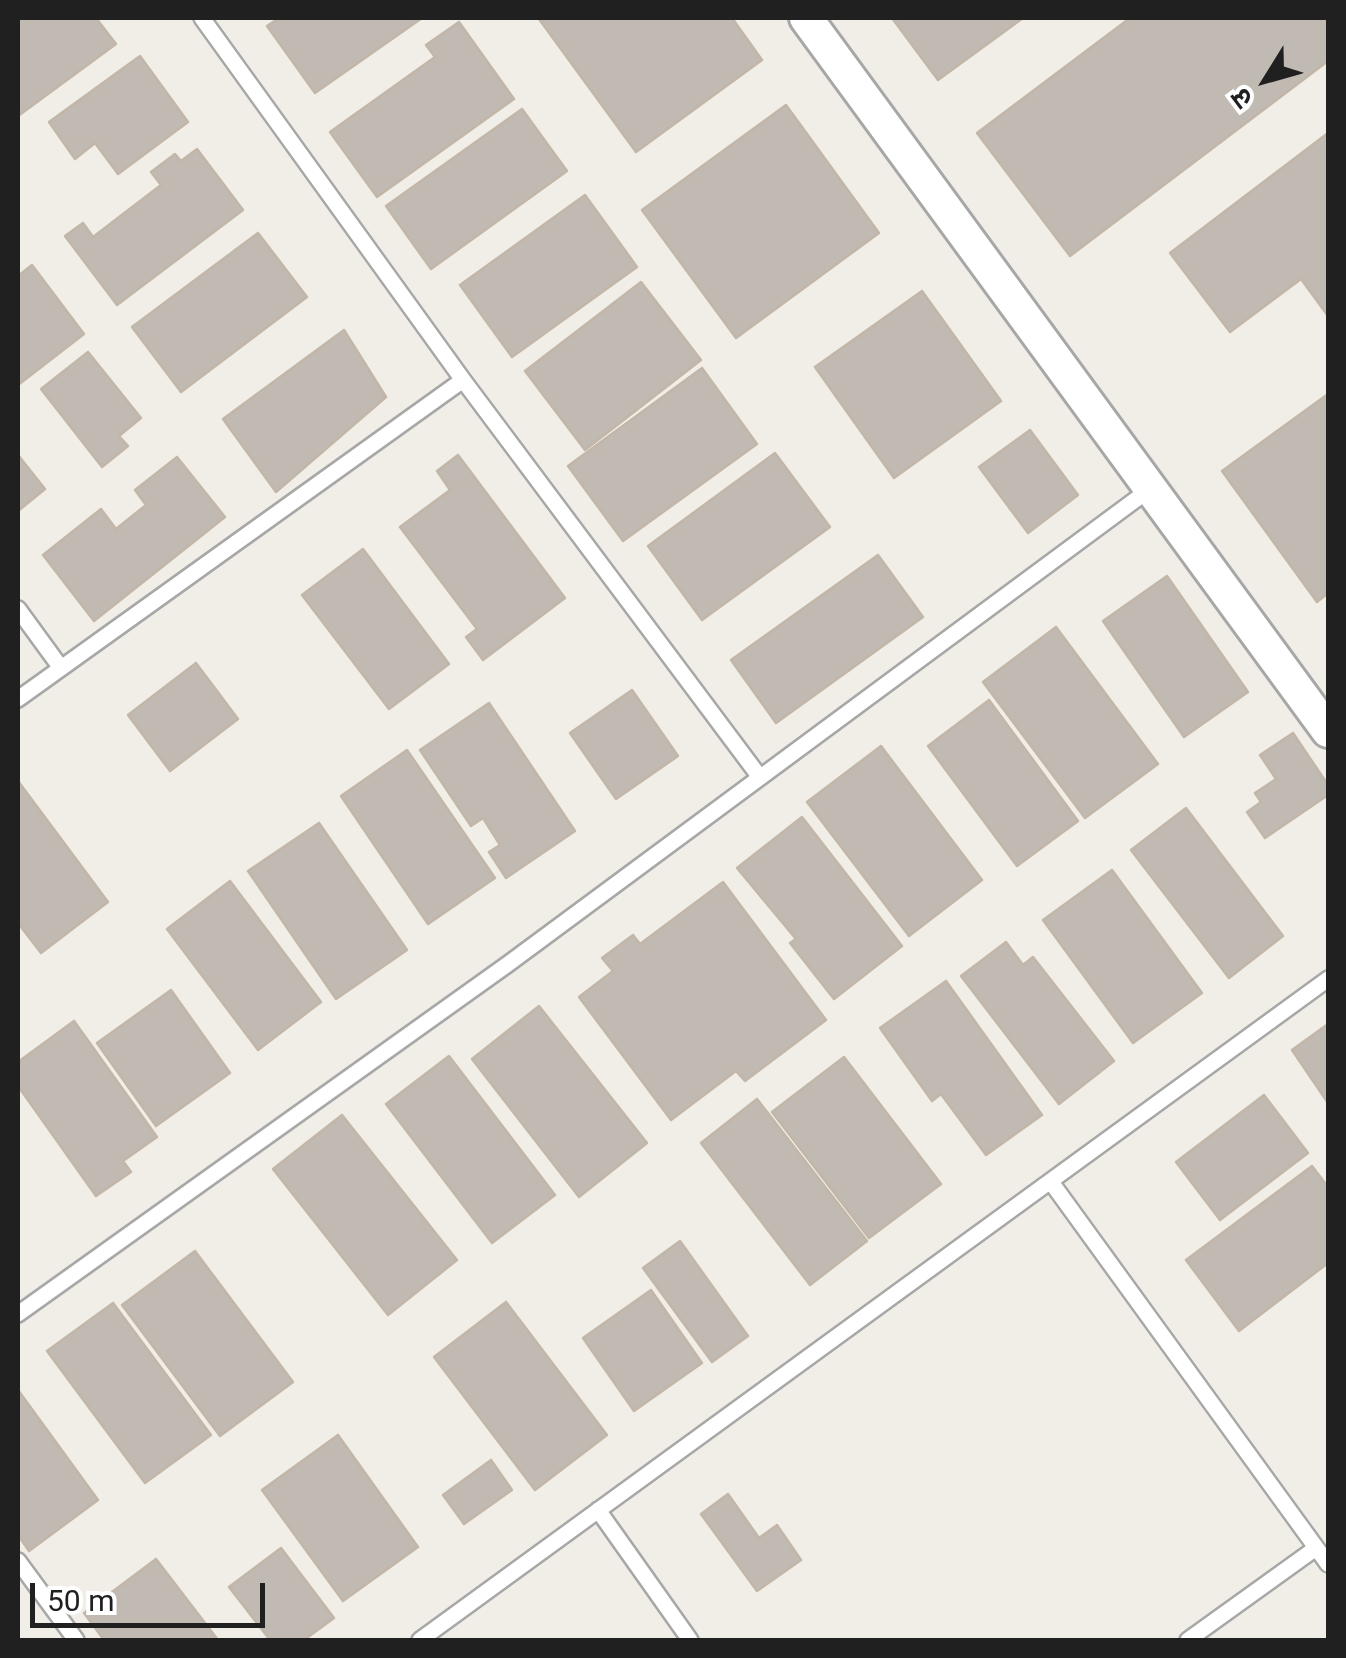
<!DOCTYPE html>
<html>
<head>
<meta charset="utf-8">
<style>
	body { margin:0 }
	#map { position:relative; width:1346px; height:1658px; overflow:hidden; background:#f0eee6; font-family:Roboto,"Noto Sans Devanagari",sans-serif }
	canvas { display:block }
	.frame { position:absolute; inset:0; border:20px solid #202020; pointer-events:none }
	.north { position:absolute; left:1216px; top:30px; width:100px; height:100px; -webkit-text-stroke:8px #fff; paint-order:stroke; rotate:233deg; font-size:28px; font-weight:700; line-height:40px; text-align:center; color:#202020 }
	.north::after { content:''; display:block; margin:auto; width:35px; height:45px; background:#202020; clip-path:polygon(50% 0,100% 100%,50% 72%,0 100%) }
	.scale { position:absolute; left:30px; top:1583px; width:235px; height:45px; box-sizing:border-box; border:5px solid #202020; border-top:0; padding-left:12px; font-size:30px; line-height:35px; white-space:nowrap; color:#202020; -webkit-text-stroke:8px #fff; paint-order:stroke }
</style>
</head>
<body>
<div id="map">
<canvas width="1346" height="1658"></canvas>
<div class="frame"></div>
<div class="north">उ</div>
<div class="scale">50 m</div>
</div>
<script>
const ctx = document.querySelector('canvas').getContext('2d');
ctx.lineJoin = 'round';
function fill(path, color) { ctx.fillStyle = color; ctx.fill(path, 'evenodd'); }
const toPath = rows => new Path2D(rows.map(r => 'M' + r).join(''));
function trace(path, color, width, dash) { ctx.strokeStyle = color; ctx.lineWidth = width; ctx.lineCap = dash ? 'butt' : 'round'; ctx.setLineDash(dash || []); ctx.stroke(path); }
const building = toPath([
	[18,18,96,18,116,44,18,116,18,18],
	[279,18,422,18,315,93,267,26,279,18],
	[542,18,732,18,762,60,636,152,539,19,542,18],
	[892,18,1023,18,938,80,892,18],
	[1130,18,1328,18,1328,61,1070,256,977,133,1130,18],
	[459,22,514,99,377,197,330,132,435,57,426,45,459,22],
	[140,56,188,122,118,174,95,143,75,159,49,122,140,56],
	[786,105,879,233,736,338,642,210,786,105],
	[522,109,567,171,431,269,386,206,522,109],
	[1328,133,1328,316,1301,279,1230,332,1170,253,1328,133],
	[197,149,243,210,117,305,65,236,83,223,93,237,161,185,151,172,175,154,181,161,197,149],
	[585,195,637,267,512,357,460,285,585,195],
	[258,233,307,297,181,392,132,327,258,233],
	[32,265,84,334,18,385,18,276,32,265],
	[641,282,701,360,585,450,525,371,641,282],
	[922,291,1001,401,894,478,815,367,922,291],
	[344,330,386,397,276,492,223,419,344,330],
	[88,352,141,418,119,436,128,446,102,467,41,389,88,352],
	[702,368,757,444,623,541,568,466,702,368],
	[1328,394,1328,593,1317,602,1222,471,1328,394],
	[1030,430,1078,495,1028,533,979,467,1030,430],
	[775,453,830,527,702,620,648,546,775,453],
	[18,455,45,489,18,511,18,455],
	[458,455,565,598,483,660,466,637,477,629,400,527,450,490,437,471,458,455],
	[177,457,225,517,94,621,43,555,101,509,116,529,146,505,135,490,177,457],
	[363,549,449,664,389,709,302,595,363,549],
	[878,555,923,617,776,723,731,660,878,555],
	[1167,576,1248,692,1184,737,1103,621,1167,576],
	[1056,627,1158,764,1085,818,983,682,1056,627],
	[196,663,238,719,170,771,128,715,196,663],
	[632,690,678,756,616,799,570,733,632,690],
	[989,700,1078,821,1017,866,928,746,989,700],
	[489,703,575,831,506,878,489,852,500,845,483,818,471,826,420,750,489,703],
	[1293,733,1328,785,1328,795,1265,838,1247,812,1261,802,1255,793,1276,779,1260,755,1293,733],
	[881,746,982,880,909,936,807,802,881,746],
	[407,750,495,878,428,924,341,796,407,750],
	[18,781,108,902,41,953,18,923,18,781],
	[1186,808,1283,936,1229,978,1131,850,1186,808],
	[802,817,902,946,834,999,790,943,796,939,737,868,802,817],
	[319,823,407,950,336,999,248,871,319,823],
	[1112,870,1202,993,1133,1043,1043,920,1112,870],
	[230,881,321,1002,258,1050,167,929,230,881],
	[723,882,826,1020,745,1081,736,1071,671,1120,579,997,613,971,602,958,633,935,640,944,723,882],
	[1006,942,1023,965,1033,957,1114,1061,1059,1104,961,976,1006,942],
	[946,981,1042,1115,986,1155,941,1094,932,1101,880,1028,946,981],
	[171,990,230,1073,156,1126,97,1043,171,990],
	[539,1006,647,1143,579,1197,472,1059,539,1006],
	[74,1021,157,1137,123,1161,131,1172,96,1196,18,1086,18,1062,74,1021],
	[1328,1024,1328,1103,1292,1050,1328,1024],
	[449,1056,555,1195,492,1243,386,1104,449,1056],
	[844,1057,941,1184,869,1238,772,1112,844,1057],
	[1264,1095,1308,1153,1220,1220,1176,1162,1264,1095],
	[757,1099,867,1241,810,1285,701,1143,757,1099],
	[342,1115,457,1260,388,1315,273,1169,342,1115],
	[1312,1166,1328,1187,1328,1263,1239,1331,1186,1260,1312,1166],
	[680,1241,748,1336,712,1362,643,1268,680,1241],
	[195,1251,293,1382,220,1436,122,1305,195,1251],
	[651,1290,702,1363,634,1411,583,1338,651,1290],
	[506,1302,607,1435,535,1490,434,1357,506,1302],
	[113,1303,211,1435,145,1483,47,1351,113,1303],
	[18,1390,98,1500,29,1551,18,1535,18,1390],
	[338,1435,418,1547,343,1601,262,1490,338,1435],
	[491,1460,512,1490,464,1524,443,1495,491,1460],
	[728,1494,759,1538,777,1525,801,1560,757,1591,701,1514,728,1494],
	[281,1548,334,1618,304,1640,270,1640,229,1587,281,1548],
	[156,1559,218,1640,104,1640,84,1613,156,1559]
]);
const lane = toPath([
	[202,18,463,380,759,776],
	[18,609,61,668],
	[18,699,463,380],
	[1051,1182,1328,1564],
	[18,1314,508,964,1150,489],
	[598,1510,690,1640],
	[18,1561,76,1640],
	[420,1640,1328,979],
	[1188,1640,1316,1548]
]);
const street = toPath([
	[806,18,1328,731]
]);
fill(building, '#c1bab2');
trace(building, '#c2b6a8', 2.5);
trace(lane, '#a7a7a7', 20);
trace(street, '#a7a7a7', 38);
trace(lane, '#fff', 15);
trace(street, '#fff', 32);
</script>
</body>
</html>
